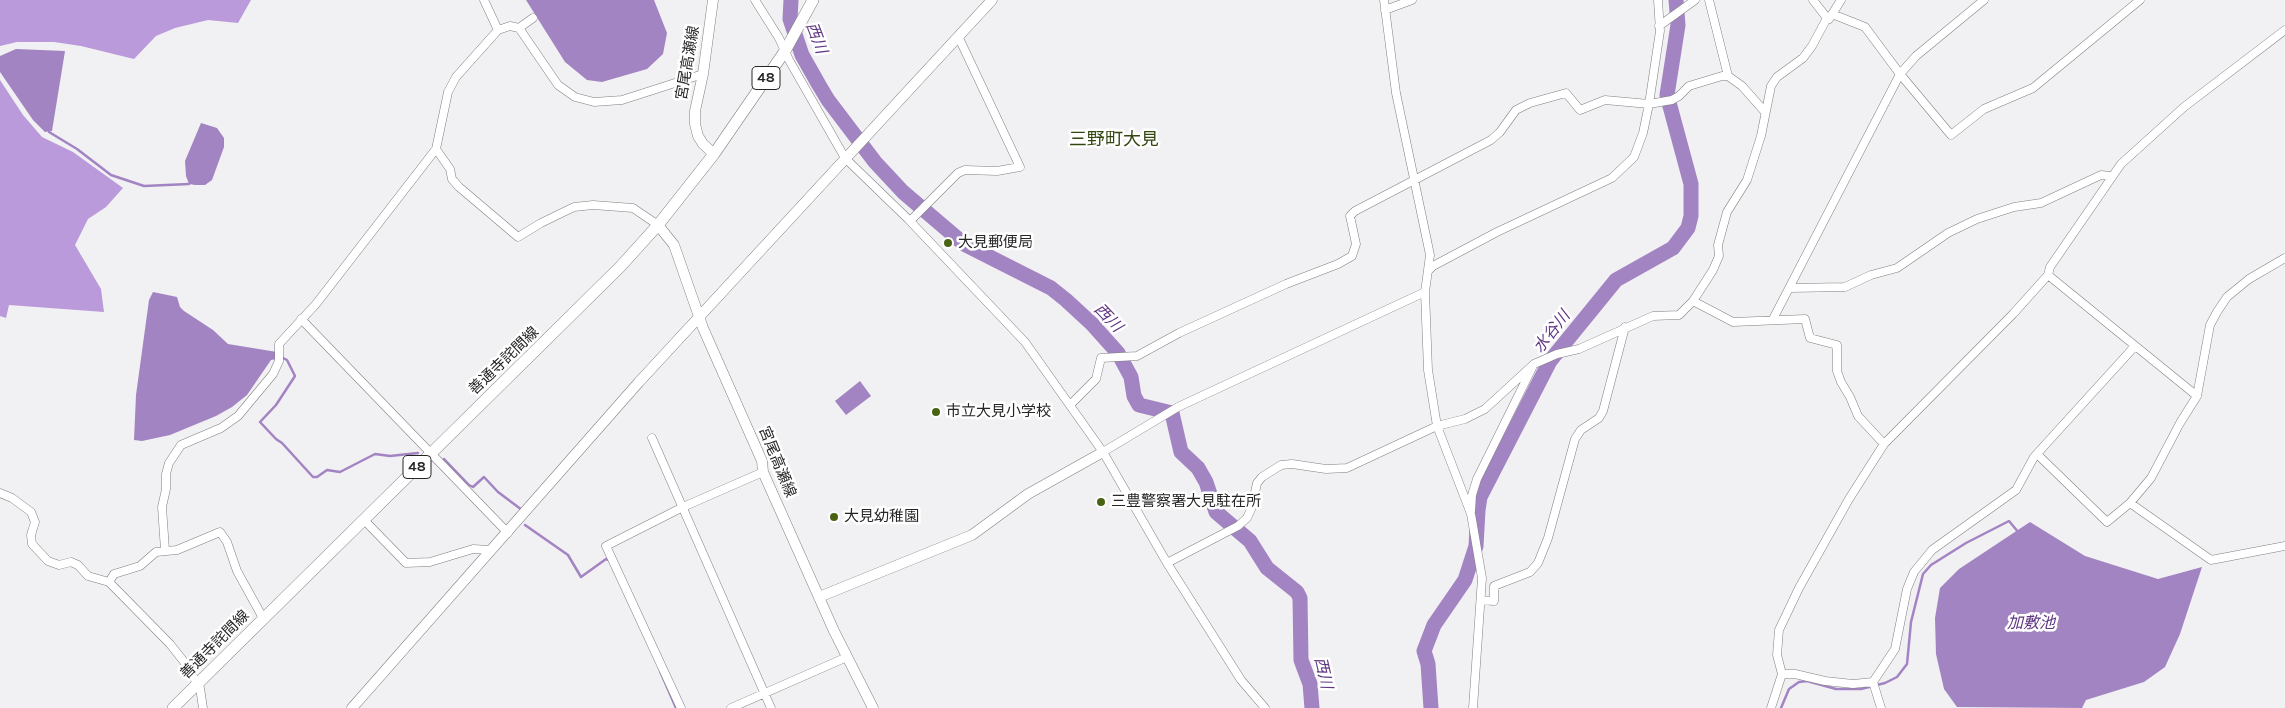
<!DOCTYPE html>
<html>
<head>
<meta charset="utf-8">
<style>
	body { margin:0 }
	canvas { display:block; background:#f1f0f3 }
</style>
</head>
<body>
<canvas width="2285" height="708"></canvas>
<script>
const ctx = document.querySelector('canvas').getContext('2d');
ctx.lineJoin = 'round';
function fill(path, color) { ctx.fillStyle = color; ctx.fill(path, 'evenodd'); }
const toPath = rows => new Path2D(rows.map(r => 'M' + r).join(''));
function trace(path, color, width, dash) { ctx.strokeStyle = color; ctx.lineWidth = width; ctx.lineCap = dash ? 'butt' : 'round'; ctx.setLineDash(dash || []); ctx.stroke(path); }
function label(font, color, halo, rows, align = 'center') {
  ctx.font = font + ' Karla,"Noto Sans JP",sans-serif'; ctx.lineWidth = 5; ctx.setLineDash([]); ctx.textBaseline = 'middle'; ctx.strokeStyle = halo; ctx.fillStyle = color; for (const [text, x, y, turn = 0] of rows) {
    ctx.save(); ctx.translate(x, y); ctx.rotate((+turn || 0) * Math.PI / 180); ctx.textAlign = isNaN(turn) ? turn : align; if (halo) ctx.strokeText(text, 0, 0); ctx.fillText(text, 0, 0); ctx.restore();
  }
}
const forest = toPath([
	[0,0,251,0,238,23,208,20,175,28,156,36,134,59,81,46,54,42,17,42,0,46],
	[0,80,23,115,42,137,73,152,123,188,106,207,88,219,75,245,101,289,104,312,9,305,6,318,0,316]
]);
const water = toPath([
	[526,0,654,0,667,33,663,54,647,69,602,82,587,80,565,62],
	[16,49,65,51,52,131,45,132,33,120,0,72,0,56],
	[201,123,217,128,224,138,224,147,212,180,205,185,195,185,189,184,186,176,185,161],
	[153,292,177,297,180,307,184,311,213,330,228,344,277,352,277,359,271,360,247,395,232,407,216,416,170,435,142,441,134,440,136,395,149,300],
	[860,381,871,396,846,415,835,401],
	[2030,522,2085,556,2158,579,2202,567,2180,634,2165,667,2144,682,2086,700,2082,708,1957,707,1944,689,1936,654,1935,618,1940,588,1959,569]
]);
const stream = toPath([
	[49,132,77,149,111,175,144,186,189,184],
	[283,358,287,360,295,376,276,405,260,422,276,439,282,443,313,477,317,477,327,470,340,472,375,454,390,456,418,453],
	[444,459,469,485,473,487,484,477,498,492,522,510],
	[525,525,568,555,581,577,606,559,610,561],
	[660,671,676,708],
	[1781,708,1789,689,1799,682,1807,681,1836,689,1861,689,1885,683,1897,677,1907,664,1911,622,1923,574,1931,565,1966,543,2009,521,2019,533]
]);
const river = toPath([
	[791,0,790,19,802,55,819,85,828,100,875,162,903,192,964,244,1051,288,1066,300,1092,324,1118,353,1131,377,1134,396,1139,405,1172,413,1181,452,1198,468,1206,482,1216,512,1250,541,1267,568,1297,592,1300,598,1301,660,1310,684,1312,708],
	[1431,708,1428,664,1424,651,1434,625,1465,580,1476,546,1478,510,1480,497,1550,361,1616,280,1673,248,1688,228,1691,216,1691,184,1667,95,1678,25,1676,0]
]);
const street = toPath([
	[484,0,498,30],
	[755,0,779,38,789,60,845,158,908,219,1025,342,1103,452,1167,563,1241,680,1265,708],
	[1384,0,1396,93,1430,255,1425,292,1428,370,1437,426,1471,514,1482,578,1473,708],
	[1709,0,1728,76],
	[1813,0,1827,18],
	[1385,10,1412,0],
	[1832,14,1865,27,1900,74,1951,135,1984,109,2033,88,2140,0],
	[1659,26,1695,0],
	[519,28,533,18],
	[436,149,450,169,452,179,459,187,518,237,541,223,574,207,593,205,633,208,658,225],
	[910,221,958,173,965,170,997,171,1020,167,958,36],
	[1428,271,1433,266,1497,232,1612,178,1634,157,1643,133,1649,104,1660,31,1658,0],
	[2048,275,2197,396],
	[1790,288,1845,287,1871,275,1897,268,1948,233,1977,219,2014,207,2041,203,2101,175,2111,176],
	[1693,301,1733,322,1805,319,1810,338,1837,345,1837,371,1841,382,1850,397,1858,416,1884,444],
	[301,319,508,533],
	[1773,319,1900,74,1916,56,1984,0],
	[1070,405,1096,379,1101,358,1137,356,1179,333,1286,284,1338,264,1352,256,1356,244,1350,216,1355,211,1491,140,1500,132,1516,110,1530,103,1566,93,1580,110,1605,100,1649,104,1672,100,1679,96,1689,86,1722,76,1728,76,1742,86,1765,112],
	[652,438,771,708],
	[1103,452,1178,407,1425,292],
	[2037,454,2107,522,2130,503,2151,478,2180,423,2197,396,2210,325,2217,312,2227,297,2249,279,2285,258],
	[0,493,12,498,31,512,35,522,31,535,32,544,48,561,59,565,71,562,78,565,88,576,109,582,170,644,185,663,200,688,203,708],
	[2130,503,2211,560,2285,546],
	[1471,511,1472,495,1477,479,1532,368],
	[364,520,406,563,430,562,473,549,490,550],
	[165,550,162,507,166,489,166,474,169,463,181,445,221,428,238,416,273,374,279,361,279,344,316,304,436,149,448,92,456,77,498,30,510,26,519,28,558,85,575,97,594,102,622,100,703,74],
	[1167,563,1238,526,1247,518,1252,507,1257,483,1262,477,1281,465,1292,464,1326,469,1347,468,1437,426,1465,419,1485,409,1534,364,1557,354,1579,349,1653,316,1679,315,1693,301,1713,270,1719,256,1718,245,1727,212,1747,180,1761,136,1771,86,1777,77,1803,58,1812,46,1827,18,1829,19,1841,0],
	[109,582,114,574,140,566,156,552,177,550,220,532,227,542,237,571,263,618],
	[1481,600,1494,601,1494,586,1530,572,1538,563,1548,538,1575,439,1581,430,1599,418,1603,411,1625,327],
	[1782,674,1795,674,1825,681,1853,684,1873,682],
	[681,708,606,546,683,507,763,472],
	[731,708,847,657],
	[1771,708,1782,674,1777,655,1779,630,1799,588,1849,499,1884,444,2013,314,2048,275,2050,267,2121,164,2184,107,2285,30],
	[1881,708,1873,682,1895,649,1907,589,1914,572,1932,550,2016,490,2034,457,2135,346]
]);
const secondary = toPath([
	[713,0,703,74,695,111,695,124,698,136,703,144,714,154],
	[658,225,674,245,703,328,762,461,763,472,834,631,873,708],
	[819,597,972,535,1028,494,1103,452],
	[352,708,639,382,992,0]
]);
const primary = toPath([
	[173,708,620,267,658,225,714,154,785,51,813,0]
]);
const markers = [
	[948,243,5,"#496313"],
	[936,412,5,"#496313"],
	[1101,502,5,"#496313"],
	[834,517,5,"#496313"]
];
const shields = [
	[766,78,28],
	[417,467,28]
];
const shieldNames = [
	["48",766,78],
	["48",417,467]
];
const streetNames = [
	["宮尾高瀬線",688,63,-80],
	["善通寺詫間線",504,361,-44],
	["宮尾高瀬線",777,462,68],
	["善通寺詫間線",215,645,-45]
];
const poiNames = [
	["大見郵便局",958,243],
	["市立大見小学校",946,412],
	["三豊警察署大見駐在所",1111,502],
	["大見幼稚園",844,517]
];
const waterNames = [
	["西川",816,38,69],
	["西川",1108,318,46],
	["水谷川",1552,332,-52],
	["加敷池",2031,623],
	["西川",1323,673,77]
];
const quarterNames = [
	["三野町大見",1114,140]
];
fill(forest, '#ba9adb');
fill(water, '#a384c3');
trace(stream, '#a384c3', 2.5);
trace(river, '#a384c3', 15);
trace(street, '#817f83', 9);
trace(secondary, '#817f83', 11);
trace(primary, '#817f83', 12);
trace(street, '#fff', 8);
trace(secondary, '#fff', 10);
trace(primary, '#fff', 11);
for (const [x, y, r, color] of markers) { const dot = new Path2D(); dot.arc(x, y, r, 0, 2 * Math.PI); ctx.fillStyle = color; ctx.fill(dot); trace(dot, '#fff', 2); }
for (const [x, y, w] of shields) { const box = new Path2D(); box.roundRect(x - w / 2, y - 11.5, w, 23, 4); ctx.fillStyle = '#fff'; ctx.fill(box); trace(box, '#262627', 1); }
label('bold 14px', '#262627', null, shieldNames);
label('15px', '#262627', '#fff', streetNames);
label('15px', '#262627', '#fff', poiNames, 'left');
label('italic 16px', '#603783', '#fff', waterNames);
label('18px', '#344712', '#fff', quarterNames);
</script>
</body>
</html>
